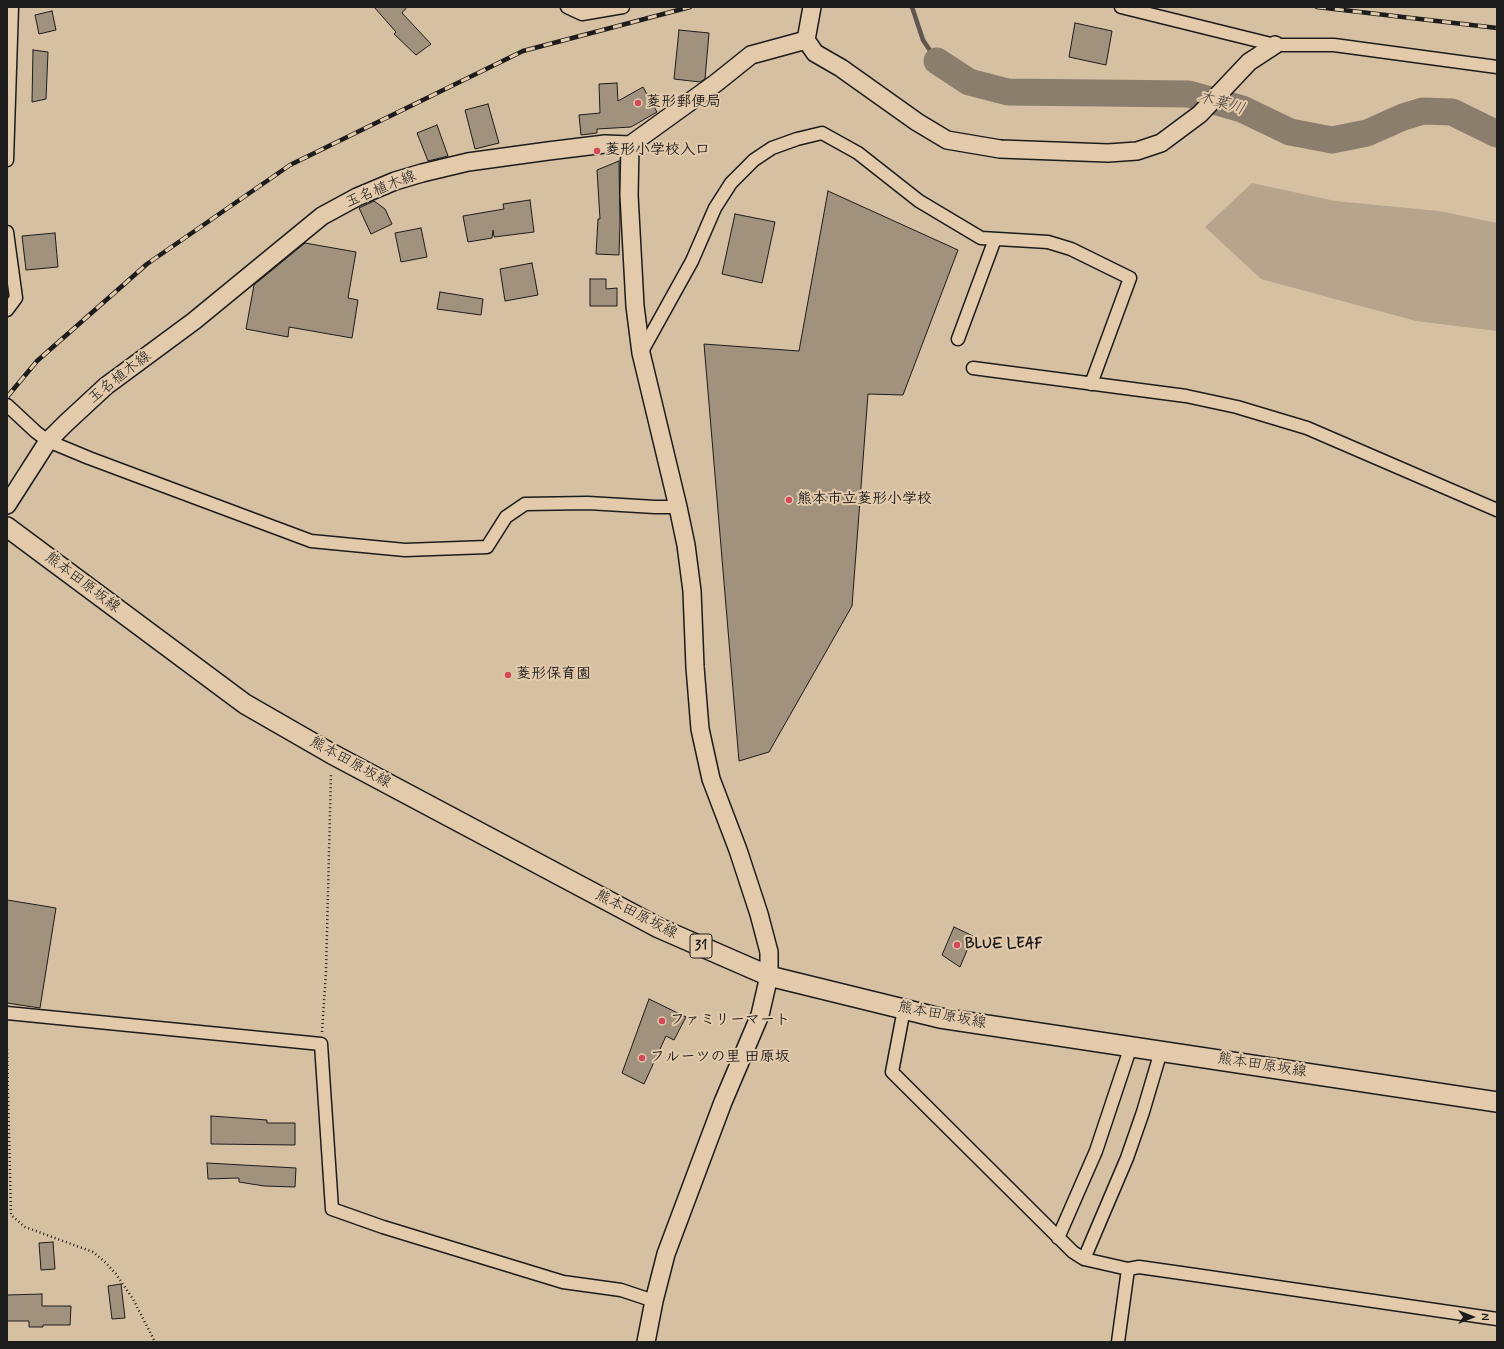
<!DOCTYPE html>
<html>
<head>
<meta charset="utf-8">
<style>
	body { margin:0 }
	#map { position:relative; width:1504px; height:1349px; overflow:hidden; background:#d6c0a2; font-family:Mynerve,sans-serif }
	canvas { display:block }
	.frame { position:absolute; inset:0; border:8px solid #1c1c1c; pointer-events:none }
	.north { position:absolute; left:1452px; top:1297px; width:40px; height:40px; -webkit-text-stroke:3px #e2caab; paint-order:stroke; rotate:90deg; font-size:11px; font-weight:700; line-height:16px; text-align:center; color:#1c1c1c }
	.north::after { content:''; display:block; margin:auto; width:14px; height:18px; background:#1c1c1c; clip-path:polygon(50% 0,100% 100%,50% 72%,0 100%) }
</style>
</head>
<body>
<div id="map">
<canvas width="1504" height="1349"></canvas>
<div class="frame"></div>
<div class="north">N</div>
</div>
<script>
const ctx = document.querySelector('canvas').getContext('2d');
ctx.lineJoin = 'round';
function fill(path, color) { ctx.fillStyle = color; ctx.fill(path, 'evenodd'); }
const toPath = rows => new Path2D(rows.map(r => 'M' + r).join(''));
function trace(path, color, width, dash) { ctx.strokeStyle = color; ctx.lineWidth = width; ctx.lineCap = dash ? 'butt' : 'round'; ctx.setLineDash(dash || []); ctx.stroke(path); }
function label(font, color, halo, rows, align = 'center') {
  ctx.font = font + ' Mynerve,"Klee One",sans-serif'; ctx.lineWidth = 4; ctx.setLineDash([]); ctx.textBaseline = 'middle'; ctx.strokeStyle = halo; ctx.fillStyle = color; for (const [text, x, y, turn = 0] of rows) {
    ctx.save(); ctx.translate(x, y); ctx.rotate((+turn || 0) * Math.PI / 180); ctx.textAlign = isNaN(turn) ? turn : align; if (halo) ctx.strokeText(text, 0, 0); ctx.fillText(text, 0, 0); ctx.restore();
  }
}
const green = toPath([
	[1252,183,1335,201,1439,211,1497,223,1497,331,1416,321,1261,279,1205,227]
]);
const stream = toPath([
	[912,7,923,40,937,61]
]);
const river = toPath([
	[937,61,969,82,1008,92,1189,94,1242,109,1290,132,1332,140,1367,133,1403,117,1423,111,1452,112,1497,134]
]);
const building = toPath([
	[374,7,407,7,402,13,431,44,416,55,394,34,396,32,374,7],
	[52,11,56,30,39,34,35,15,52,11],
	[1075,23,1112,31,1106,65,1069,57,1075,23],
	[679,30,709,33,705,79,700,82,674,79,679,30],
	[33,50,48,52,46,99,32,102,33,50],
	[617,83,618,101,643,87,657,112,631,127,597,129,597,133,581,135,579,115,600,113,599,84,617,83],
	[488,104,499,143,475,149,465,110,488,104],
	[437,125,448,156,428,161,417,133,437,125],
	[619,161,620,222,619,255,596,254,598,219,600,219,597,170,619,161],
	[828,191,958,250,903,395,868,394,852,606,769,752,739,761,704,344,799,351,828,191],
	[530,200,534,232,494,237,493,230,492,238,468,242,463,216,504,209,503,204,530,200],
	[374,201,385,209,392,224,371,234,359,208,374,201],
	[735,214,775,222,762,283,722,274,735,214],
	[421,228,427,257,401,262,395,233,421,228],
	[55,233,58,267,26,270,22,236,55,233],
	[305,243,356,252,348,298,358,300,352,338,289,327,288,337,246,329,254,285,305,243],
	[532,263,538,295,505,301,500,269,532,263],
	[590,279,606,279,606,289,617,288,617,306,590,306,590,279],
	[440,292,483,299,481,315,437,309,440,292],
	[7,900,56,908,40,1008,7,1003,7,900],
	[954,927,973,936,960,967,942,955,954,927],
	[649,999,686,1017,674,1040,666,1036,644,1084,622,1073,649,999],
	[211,1116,267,1120,267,1123,295,1123,295,1145,211,1144,211,1116],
	[207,1163,296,1168,295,1187,264,1186,239,1182,239,1178,208,1179,207,1163],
	[53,1242,55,1269,41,1270,39,1243,53,1242],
	[121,1284,125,1318,112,1319,108,1286,121,1284],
	[42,1294,42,1306,71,1306,70,1325,43,1325,43,1327,29,1327,29,1321,7,1321,7,1295,42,1294]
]);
const path = toPath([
	[322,1032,326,972,331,773],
	[7,1049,11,1215,25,1227,93,1252,105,1262,116,1274,133,1299,155,1342]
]);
const street = toPath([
	[567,7,582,14,623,7],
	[1121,7,1275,45,1334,45,1497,67],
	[7,160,12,7],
	[7,232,16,298,7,310],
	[958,339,995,239],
	[641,353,692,261,715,208,731,183,754,160,772,148,797,139,822,133,858,153,919,201,981,238,1048,242,1071,249,1130,278,1091,384],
	[973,368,1186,396,1237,407,1307,428,1497,510],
	[7,405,36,432,48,441,89,458,311,541,405,550,487,547,506,517,525,504,588,503,655,507,678,507],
	[904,1009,892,1072,1073,1252,1084,1259,1128,1269,1139,1267,1195,1275,1497,1319],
	[7,1013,321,1044,332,1209,383,1227,563,1282,621,1290,654,1301],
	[1058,1238,1096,1151,1131,1046],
	[1084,1259,1127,1158,1143,1112,1161,1051],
	[1118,1342,1128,1269]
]);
const secondary = toPath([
	[806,40,815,53,841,68,917,122,947,140,1000,149,1108,153,1137,151,1161,143,1200,114,1249,62,1275,45],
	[806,40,812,7],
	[630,145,629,195,635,306,641,353,678,507,686,545,692,591,695,667,700,729,711,779,738,850,759,914,769,952,769,976,760,1015,723,1102,666,1254,654,1301,646,1342],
	[7,505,48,441,66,423,106,386,194,321,322,216,357,197,395,181,422,173,468,162,548,151,605,144,630,145,716,83,751,55,806,40]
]);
const primary = toPath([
	[7,527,245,704,332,754,659,928,769,976,940,1018,1497,1102]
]);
const rail = toPath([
	[1317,7,1497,28],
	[7,397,37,361,147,264,290,165,523,51,690,7]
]);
const markers = [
	[638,103,4,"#d1495b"],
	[597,151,4,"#d1495b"],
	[789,500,4,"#d1495b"],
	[508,675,4,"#d1495b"],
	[957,945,4,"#d1495b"],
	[662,1021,4,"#d1495b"],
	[642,1058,4,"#d1495b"]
];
const shields = [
	[701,946,22]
];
const shieldNames = [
	["31",701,946]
];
const poiNames = [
	["菱形郵便局",646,103],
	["菱形小学校入口",605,151],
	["熊本市立菱形小学校",797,500],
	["菱形保育園",516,675],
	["BLUE LEAF",965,945],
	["ファミリーマート",670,1021],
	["フルーツの里 田原坂",650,1058]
];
const streetNames = [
	["玉名植木線",381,190,-22],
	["玉名植木線",120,378,-38],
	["熊本田原坂線",82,583,37],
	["熊本田原坂線",350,763,29],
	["熊本田原坂線",636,915,27],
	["熊本田原坂線",942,1016,11],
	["熊本田原坂線",1262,1066,9]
];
const waterNames = [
	["木葉川",1221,104,17]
];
fill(green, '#b7a48c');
trace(stream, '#5f574d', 4.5);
trace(river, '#8c7e6d', 27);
fill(building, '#a1927d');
trace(building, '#1c1c1c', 1);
trace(street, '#1c1c1c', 15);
trace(secondary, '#1c1c1c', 20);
trace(primary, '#1c1c1c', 22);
trace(path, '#1c1c1c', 2.5, [1, 3]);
trace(street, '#e2caab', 12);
trace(secondary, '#e2caab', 17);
trace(primary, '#e2caab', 19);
trace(rail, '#1c1c1c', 4.5);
trace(rail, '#e2caab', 3, [9]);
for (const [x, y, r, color] of markers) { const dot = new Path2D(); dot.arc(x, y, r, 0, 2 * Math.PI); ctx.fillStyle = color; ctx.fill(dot); trace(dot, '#e2caab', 1.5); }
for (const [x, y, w] of shields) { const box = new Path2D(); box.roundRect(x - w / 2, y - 12, w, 24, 3); ctx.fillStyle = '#e2caab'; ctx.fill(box); trace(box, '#1c1c1c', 1); }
label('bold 14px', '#1c1c1c', null, shieldNames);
label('bold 15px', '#1c1c1c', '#e2caab', poiNames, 'left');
label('15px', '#1c1c1c', '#e2caab', streetNames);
label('italic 16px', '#433e38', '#e2caab', waterNames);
</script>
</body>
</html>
